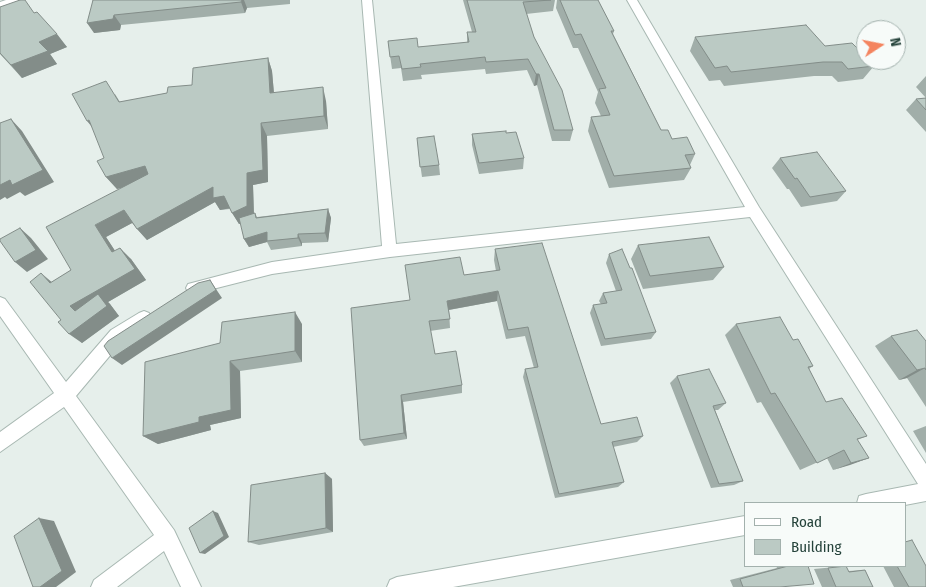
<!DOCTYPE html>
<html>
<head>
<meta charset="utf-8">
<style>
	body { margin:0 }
	#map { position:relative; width:926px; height:587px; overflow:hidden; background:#e6efeb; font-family:"Fira Sans Condensed",sans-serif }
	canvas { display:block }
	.legend { position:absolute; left:744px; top:502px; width:162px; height:65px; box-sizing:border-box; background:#f7fbf9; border:1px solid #a3b1ad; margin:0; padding:6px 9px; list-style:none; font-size:15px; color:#24423a }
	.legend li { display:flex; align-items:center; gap:10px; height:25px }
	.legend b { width:25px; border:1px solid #a3b1ad }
	.north { position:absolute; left:856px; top:20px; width:50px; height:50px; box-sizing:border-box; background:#f7fbf9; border:1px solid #a3b1ad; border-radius:50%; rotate:79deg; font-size:14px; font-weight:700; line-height:20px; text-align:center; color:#24423a }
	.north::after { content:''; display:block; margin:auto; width:18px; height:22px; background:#f4845f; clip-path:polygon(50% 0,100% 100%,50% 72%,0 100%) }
</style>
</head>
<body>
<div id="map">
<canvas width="926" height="587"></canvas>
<ul class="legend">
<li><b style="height:6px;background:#fff"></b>Road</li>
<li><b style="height:14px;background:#bbcac4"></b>Building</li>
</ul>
<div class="north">N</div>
</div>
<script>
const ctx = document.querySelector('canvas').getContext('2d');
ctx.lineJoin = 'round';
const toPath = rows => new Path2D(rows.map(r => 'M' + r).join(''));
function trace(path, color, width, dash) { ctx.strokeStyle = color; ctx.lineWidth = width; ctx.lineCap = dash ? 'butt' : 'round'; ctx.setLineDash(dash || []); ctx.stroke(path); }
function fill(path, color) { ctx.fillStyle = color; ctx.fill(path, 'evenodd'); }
const minor = toPath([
	[6,0,20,0,0,9,0,2,6,0],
	[362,0,372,0,396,244,745,207,627,0,637,0,759,207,926,464,926,501,905,505,905,503,857,503,859,496,866,494,918,484,750,217,390,257,272,274,193,294,188,292,186,288,188,284,272,262,382,246,362,0],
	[0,297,5,299,66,382,111,330,139,313,144,311,149,313,152,318,149,323,123,340,76,396,174,530,201,587,181,587,164,551,117,587,91,587,94,580,154,535,64,407,0,452,0,432,54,393,0,316,0,297],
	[745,516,745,535,453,587,387,587,390,580,397,577,745,516]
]);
const wall = toPath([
	[93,0,290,0,290,4,247,8,245,13,121,25,120,30,94,33],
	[463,0,555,0,553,11,526,14,534,37,573,130,570,141,552,141,537,85,534,86,527,70,486,74,485,69,421,75,422,79,403,81,401,68,392,69,388,41,418,47,467,43,467,32,472,32],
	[557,0,598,0,614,31,613,34,661,130,672,139,695,154,690,165,691,168,684,180,609,188,588,131,591,117,601,116,595,103,598,92,578,48,573,48,556,8],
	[34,13,67,47,50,54,57,64,22,78,0,54,0,18],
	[695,37,825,46,874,66,863,79,838,82,832,76,814,76,724,86,720,80,709,81,690,51],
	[268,58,272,71,274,93,326,101,328,129,267,136,268,182,253,185,254,214,255,213,257,217,328,209,331,218,328,242,302,243,302,246,271,250,267,242,249,247,244,239,241,224,239,224,230,209,220,210,215,202,147,240,132,223,106,237,115,251,131,259,146,280,108,302,110,304,119,316,82,343,61,320,52,282,71,270,121,188,117,189,106,177,104,158,115,94,120,102,167,93,192,85],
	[926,76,926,98,916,87],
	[926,98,926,132,906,110,916,99],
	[472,134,524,158,523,169,479,174,472,145],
	[418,149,439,165,440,175,422,177],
	[780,158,846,191,837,201,801,207,789,189,787,189,772,168],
	[638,245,724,267,713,280,643,289,631,259],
	[495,249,601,424,643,436,637,442,613,447,624,482,618,487,555,498,523,377,525,369,534,368,525,336,506,339,497,301,449,310,450,328,430,331,435,354,462,385,462,393,403,402,407,439,364,446,360,440,410,300,464,275,496,271,494,260],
	[609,254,656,332,651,339,601,346,590,313,593,305,601,304,599,301,603,293,616,291,606,263],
	[302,324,302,362,240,371,241,418,210,425,211,430,158,444,143,436,220,343],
	[736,324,793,340,813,366,809,369,826,402,867,436,857,440,869,458,833,470,827,458,800,470,761,402,757,403,725,335],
	[891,336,926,341,926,407,907,378,899,380,875,346],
	[677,376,726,403,718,410,715,410,743,481,734,485,711,488,670,383],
	[926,426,926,453,913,431],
	[325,473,332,479,333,532,259,545,248,542],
	[776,566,808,566,780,587,733,587,730,580,777,568],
	[846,566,848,571,865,570,873,587,822,587,814,569],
	[883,566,905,566,926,587,894,587]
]);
const shadedWall = toPath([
	[242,0,244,0,247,8,245,13,241,2],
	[114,15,121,25,120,30,94,33,87,23],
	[57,34,67,47,50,54,57,64,22,78,11,65,39,42],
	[268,58,272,71,275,106,270,93],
	[536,74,539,74,537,85,534,86],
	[323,87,326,101,328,129,324,116],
	[11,119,22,131,54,182,25,196,20,192,7,199,5,197,0,200,0,185],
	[89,120,97,133,87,121],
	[261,123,267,136,268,182,253,185,254,218,239,224,232,213,247,173],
	[145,166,154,179,117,189,106,177],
	[213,187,224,196,231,208,220,210,215,202,147,240,137,229],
	[328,209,331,218,328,242,325,233],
	[124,210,134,222,106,237,123,263,112,252,95,225],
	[20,228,31,238,48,259,27,272,15,262],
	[267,232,267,242,249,247,244,239],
	[298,234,302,243,302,246,298,238],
	[120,248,131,259,146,280,108,302,110,304,119,316,82,343,69,334,75,311,70,306],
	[41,273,54,284,50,283],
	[210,280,222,298,122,365,112,358],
	[498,291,497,301,448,310,447,301],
	[295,312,302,324,302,362,295,351],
	[230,361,240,371,241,418,210,425,211,430,158,444,143,436,199,417],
	[925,368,907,378,899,380,917,370],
	[401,395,403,402,407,439,404,433],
	[869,458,850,465,833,470,851,463],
	[325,473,332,479,333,532,326,528],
	[213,511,218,513,229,537,205,554,200,553],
	[39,518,54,521,76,572,56,587,40,587]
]);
const building = toPath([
	[20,0,25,0,34,13,37,12,57,34,39,42,48,51,11,65,0,53,0,7,20,0],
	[93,0,242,0,241,2,114,15,113,19,87,23,93,0],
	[467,0,551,0,523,2,534,37,562,90,573,130,554,130,539,74,536,74,528,59,486,62,485,57,420,64,421,67,402,69,399,56,390,57,388,41,417,38,418,47,469,42,467,32,476,32,467,0],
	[560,0,598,0,614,31,611,31,661,130,668,130,672,139,687,137,695,154,685,155,691,168,614,176,591,117,610,115,599,89,606,88,581,34,575,35,560,0],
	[806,25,825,46,852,43,866,57,866,60,868,60,874,66,848,69,842,62,823,62,731,72,727,66,715,68,695,37,806,25],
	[268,58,270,93,323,87,324,116,261,123,263,170,247,173,247,206,232,213,224,196,213,198,213,187,137,229,124,210,95,225,112,252,120,248,135,269,70,306,75,311,98,294,107,306,69,334,58,322,61,320,30,282,41,273,50,283,71,270,46,227,148,174,145,166,106,177,97,161,104,158,89,120,87,121,72,94,106,81,119,102,167,93,168,87,192,85,193,68,268,58],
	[926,98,926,110,916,99,926,98],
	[11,119,43,170,12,185,10,180,0,185,0,123,11,119],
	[506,131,506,133,516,132,524,158,479,163,472,134,506,131],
	[434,136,439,165,420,167,417,138,434,136],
	[817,152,846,191,810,197,797,178,795,179,780,158,817,152],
	[328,209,325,233,298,234,298,238,267,241,267,232,244,239,239,218,255,213,256,218,328,209],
	[20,228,36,250,15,262,0,241,0,239,20,228],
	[709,237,724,267,650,276,638,245,709,237],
	[542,243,601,424,637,417,643,436,612,442,624,482,559,494,525,369,538,367,528,327,508,330,498,291,447,301,450,319,429,321,435,354,456,351,462,385,401,395,404,433,360,440,351,308,410,300,405,265,460,257,464,275,500,270,495,249,542,243],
	[622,249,630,268,632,268,656,332,605,339,593,305,607,303,603,293,622,290,609,254,622,249],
	[210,280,216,290,112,358,104,346,108,341,198,283,210,280],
	[295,312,295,351,230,361,231,410,199,417,199,422,143,436,145,362,220,343,222,322,295,312],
	[780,317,793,340,798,339,813,366,808,367,826,402,842,398,867,436,857,439,869,458,851,463,844,450,817,463,775,393,771,394,736,324,780,317],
	[917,330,926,341,926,370,925,368,917,370,891,336,917,330],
	[709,369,726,403,713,406,743,481,719,484,677,376,709,369],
	[325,473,326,528,248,542,251,485,325,473],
	[213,511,224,536,200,553,189,528,213,511],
	[39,518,62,571,40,587,33,587,14,536,39,518],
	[912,540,926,566,926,587,909,587,897,566,905,566,905,542,912,540],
	[788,566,808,566,814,584,780,587,743,587,740,579,788,566],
	[846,566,849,572,865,570,873,587,836,587,828,568,846,566]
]);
trace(minor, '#a8b8b2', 2);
fill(minor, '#fff');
fill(wall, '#a1aea9');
fill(shadedWall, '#838d89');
fill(building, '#bbcac4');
trace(building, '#838d89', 1);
</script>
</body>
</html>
